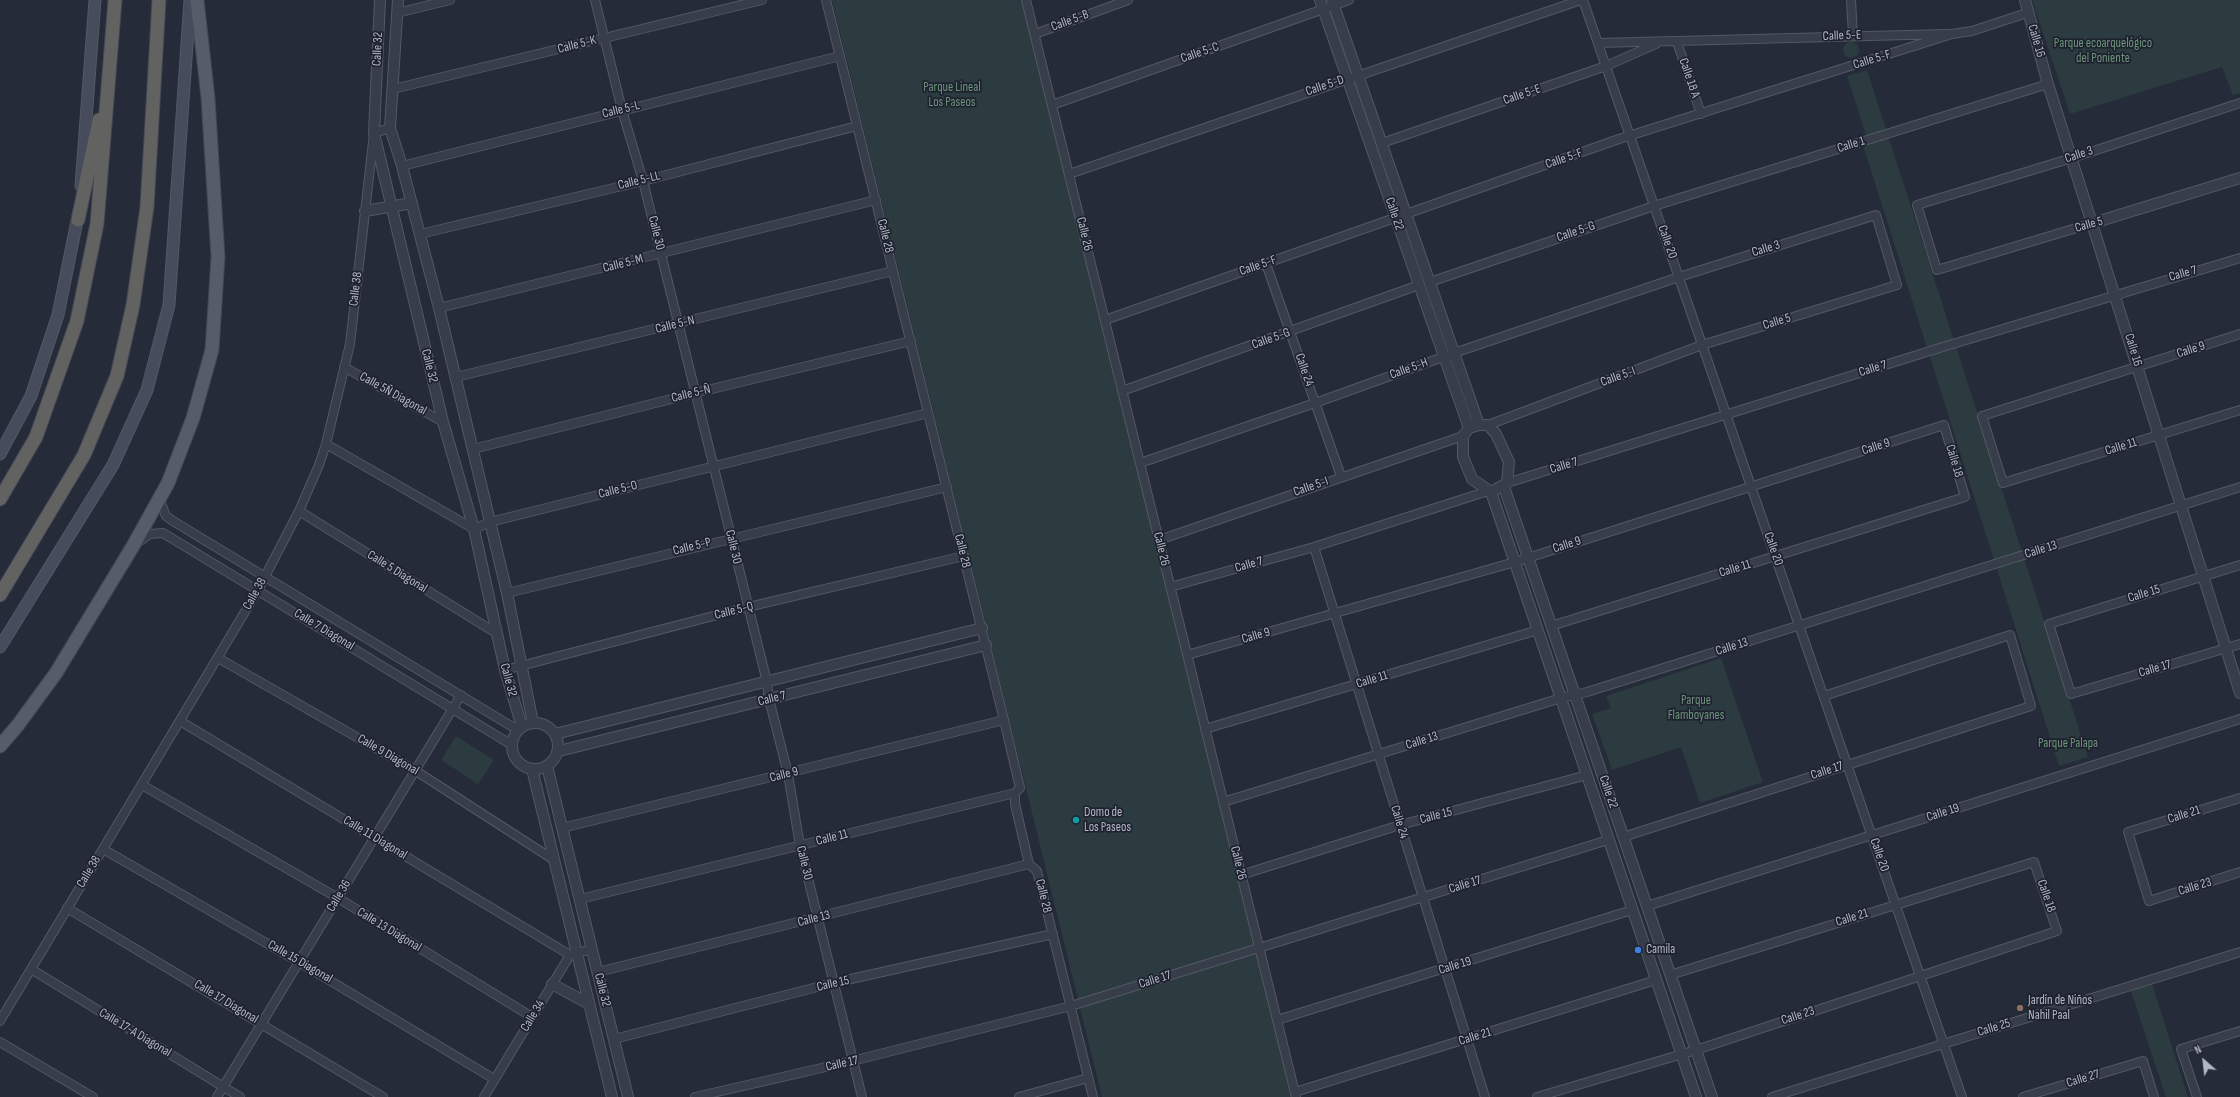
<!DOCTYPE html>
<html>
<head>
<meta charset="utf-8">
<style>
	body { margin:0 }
	#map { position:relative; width:2240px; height:1097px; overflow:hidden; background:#252b39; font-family:"Sofia Sans Condensed",sans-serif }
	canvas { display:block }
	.north { position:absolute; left:2184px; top:1041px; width:40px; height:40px; -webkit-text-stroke:3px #1e222f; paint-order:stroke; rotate:332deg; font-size:11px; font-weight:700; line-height:16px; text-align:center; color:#b4b8c6 }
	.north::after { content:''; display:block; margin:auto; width:14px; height:18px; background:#b4b8c6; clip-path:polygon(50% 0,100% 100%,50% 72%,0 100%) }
</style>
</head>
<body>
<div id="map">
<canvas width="2240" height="1097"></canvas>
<div class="north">N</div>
</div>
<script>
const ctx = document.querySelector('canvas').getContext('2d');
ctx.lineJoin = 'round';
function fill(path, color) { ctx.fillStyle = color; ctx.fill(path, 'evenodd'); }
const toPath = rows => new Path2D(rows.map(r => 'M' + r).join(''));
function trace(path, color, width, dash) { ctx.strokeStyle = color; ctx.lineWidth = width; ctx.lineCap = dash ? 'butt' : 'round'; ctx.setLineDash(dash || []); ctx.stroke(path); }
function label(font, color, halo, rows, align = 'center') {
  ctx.font = font + ' "Sofia Sans Condensed",sans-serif'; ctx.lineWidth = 3.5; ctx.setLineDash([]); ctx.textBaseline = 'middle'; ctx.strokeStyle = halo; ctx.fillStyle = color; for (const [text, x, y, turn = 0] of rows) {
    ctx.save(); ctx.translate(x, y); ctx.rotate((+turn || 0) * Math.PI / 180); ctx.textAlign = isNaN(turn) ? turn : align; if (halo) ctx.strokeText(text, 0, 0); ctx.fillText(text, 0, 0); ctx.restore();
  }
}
const green = toPath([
	[832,0,1026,0,1159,540,1291,1097,1102,1097],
	[2032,0,2240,0,2240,93,2233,95,2222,67,2070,114],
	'1843 50a8 8 0 1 1 16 0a8 8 0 1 1-16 0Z',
	[1867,70,2088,757,2059,766,1864,148,1866,135,1847,76],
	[1721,658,1763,782,1700,803,1681,747,1612,770,1592,714,1611,708,1606,696],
	[456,736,494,760,478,784,441,760],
	[2152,984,2188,1097,2166,1097,2131,991]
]);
const minor = toPath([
	[595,0,622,110,643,181,767,682,769,699,788,774,800,846,862,1097],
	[826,0,1004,720,1020,788,1015,793,1015,804,1029,864,1037,871,1093,1097],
	[1026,0,1296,1097],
	[1583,0,1962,1097],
	[1851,0,1853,35],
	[397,13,450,0],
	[1035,34,1128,0],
	[1677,42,1701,114],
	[1598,43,1947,34],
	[393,89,762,0],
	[1052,105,1349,0],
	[1382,143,1606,66,1656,44],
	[402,166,840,56],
	[1069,174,1581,0],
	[2093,223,1937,270,1917,205,2072,158,2240,103],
	[420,234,643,181,857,126],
	[1266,264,1341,476],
	[1430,282,1654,206,2048,84],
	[439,308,876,200],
	[1105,320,1619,139,1952,34,1972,31,2027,13],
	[2240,334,1982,416,2003,483,2240,410],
	[344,367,443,422],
	[456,377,893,271],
	[1122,391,1419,285],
	[326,444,474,529,490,522,928,413],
	[473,449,695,393,911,341],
	[1140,463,1315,403,1454,353,1679,277,1876,215,1897,285,1702,345,1488,425],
	[1507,483,1946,346,2240,258],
	[159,498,166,516,173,521,511,726,520,729],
	[299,511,496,633],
	[1159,540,1463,436],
	[137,543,150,534,163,533,507,742,512,746],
	[1314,547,1485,1097],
	[2240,565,2049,624,2071,694,2240,644],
	[1170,587,1314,547,1488,491],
	[507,593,947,487],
	[1187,655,1515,562,1944,425,1965,497,1551,626],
	[218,658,416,771,554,860],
	[505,670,748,607,964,556],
	[180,721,570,955],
	[1205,729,1538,630],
	[142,785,338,898,532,1017],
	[2240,798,2128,832,2149,901,2240,872],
	[1223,802,1561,698,1587,692,2240,487],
	[562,828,1004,720],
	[1623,837,2031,706,2010,635,1824,696],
	[103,849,299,962,494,1079],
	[1241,875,1400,825,1587,775],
	[580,899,1015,793],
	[1647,906,2240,719],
	[67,908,383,1097],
	[31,969,240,1097],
	[598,972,1029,864],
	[1277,1020,1632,910],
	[0,1021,258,590,299,511,319,465,326,444,350,344,374,133,390,128],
	[614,1039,833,983,1053,934],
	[0,1042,93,1097],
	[1295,1092,1656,980],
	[217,1097,461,695],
	[484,1097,570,955,592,949],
	[695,1097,852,1061,1071,1006,1608,840],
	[1019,1097,1088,1078],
	[1537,1097,1696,1050,2057,931,2034,862,1670,975],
	[1772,1097,2240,952],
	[2023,1097,2143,1061,2154,1097],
	[2197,1097,2181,1049,2240,1031]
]);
const tertiary = toPath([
	[380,0,374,133,443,422,474,529,505,670,522,727],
	[398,0,390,128,402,166,439,308,507,593,533,723],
	[1320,0,1469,428],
	[1332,0,1479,425],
	[2025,0,2048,84,2240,693],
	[365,211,412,203],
	[2093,223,2240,178],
	[1479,425,1488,425,1496,434,1509,462,1507,483,1491,492,1472,479,1463,457,1463,436,1469,428,1479,425],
	[1504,487,1712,1097],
	[1491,492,1696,1097],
	'512 746a23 23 0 1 1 46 0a23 23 0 1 1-46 0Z',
	[555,734,982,628],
	[559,751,986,645],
	[547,766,628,1097],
	[532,769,612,1097],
	[552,984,589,1004]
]);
const secondary = toPath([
	[81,186,95,0],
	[0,454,31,396,58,315,79,211],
	[0,647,113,465,147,390,169,305,190,0]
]);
const primary = toPath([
	[0,746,18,725,56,673,133,546,168,483,193,418,212,350,218,257,208,98,197,0]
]);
const trunk = toPath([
	[78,220,99,120],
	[0,499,36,437,77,321,97,224,115,0],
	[0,595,84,455,117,376,133,305,147,207,159,0]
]);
const markers = [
	[1076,820,4,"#0f9aa8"],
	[1638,950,4,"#3f7fe0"],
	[2020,1008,4,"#8d6e63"]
];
const streetNames = [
	["Calle 5-B",1070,21,-20],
	["Calle 5-E",1842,36,-2],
	["Calle 16",2036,41,74],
	["Calle 5-K",577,45,-14],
	["Calle 32",378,49,-87],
	["Calle 5-C",1200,53,-19],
	["Calle 5-F",1872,60,-17],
	["Calle 18 A",1689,78,71],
	["Calle 5-D",1325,86,-19],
	["Calle 5-E",1522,95,-19],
	["Calle 5-L",621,110,-14],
	["Calle 1",1851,145,-17],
	["Calle 3",2079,155,-18],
	["Calle 5-F",1564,159,-19],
	["Calle 5-LL",639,181,-14],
	["Calle 22",1394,214,71],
	["Calle 5",2089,225,-16],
	["Calle 5-G",1576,232,-19],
	["Calle 30",656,233,76],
	["Calle 26",1084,234,76],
	["Calle 28",885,236,76],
	["Calle 20",1667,242,71],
	["Calle 3",1766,249,-17],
	["Calle 5-M",623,264,-14],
	["Calle 5-F",1258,266,-19],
	["Calle 7",2183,274,-16],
	["Calle 38",356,289,-83],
	["Calle 5",1777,322,-17],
	["Calle 5-N",675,325,-14],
	["Calle 5-G",1271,339,-20],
	["Calle 16",2133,350,73],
	["Calle 9",2191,350,-18],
	["Calle 32",429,366,76],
	["Calle 5-H",1409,369,-20],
	["Calle 7",1873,369,-17],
	["Calle 24",1304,370,71],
	["Calle 5-I",1618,377,-20],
	["Calle 5Ñ Diagonal",393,394,29],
	["Calle 5-Ñ",691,394,-14],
	["Calle 9",1876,447,-18],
	["Calle 11",2121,447,-17],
	["Calle 18",1954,461,73],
	["Calle 7",1564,466,-17],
	["Calle 5-I",1311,487,-19],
	["Calle 5-O",618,490,-14],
	["Calle 9",1567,545,-18],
	["Calle 5-P",692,547,-14],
	["Calle 30",733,547,76],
	["Calle 26",1161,549,76],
	["Calle 20",1773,549,71],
	["Calle 13",2041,550,-17],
	["Calle 28",962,551,76],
	["Calle 7",1249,565,-16],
	["Calle 11",1735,569,-17],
	["Calle 5 Diagonal",397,572,32],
	["Calle 38",255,594,-61],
	["Calle 15",2144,594,-17],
	["Calle 5-Q",734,611,-14],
	["Calle 7 Diagonal",324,630,31],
	["Calle 9",1256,636,-16],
	["Calle 13",1732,647,-17],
	["Calle 17",2155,669,-16],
	["Calle 32",508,680,75],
	["Calle 11",1372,680,-17],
	["Calle 7",772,699,-14],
	["Calle 13",1422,741,-17],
	["Calle 9 Diagonal",388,755,30],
	["Calle 17",1827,771,-18],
	["Calle 9",784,775,-14],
	["Calle 22",1608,792,71],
	["Calle 19",1943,813,-18],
	["Calle 21",2184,815,-17],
	["Calle 15",1436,816,-15],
	["Calle 24",1399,822,73],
	["Calle 11 Diagonal",375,838,31],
	["Calle 11",832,838,-14],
	["Calle 20",1879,855,71],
	["Calle 30",804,863,76],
	["Calle 26",1238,863,76],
	["Calle 38",89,872,-59],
	["Calle 17",1465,885,-17],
	["Calle 23",2195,887,-17],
	["Calle 36",339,896,-59],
	["Calle 28",1043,896,76],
	["Calle 18",2046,896,71],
	["Calle 21",1852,918,-17],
	["Calle 13",814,919,-14],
	["Calle 13 Diagonal",389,930,31],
	["Calle 15 Diagonal",300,962,30],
	["Calle 19",1455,966,-17],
	["Calle 17",1155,980,-17],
	["Calle 15",833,984,-13],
	["Calle 32",602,990,76],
	["Calle 17 Diagonal",226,1002,31],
	["Calle 34",533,1016,-59],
	["Calle 23",1798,1016,-18],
	["Calle 25",1994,1028,-17],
	["Calle 17-A Diagonal",135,1033,31],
	["Calle 21",1475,1037,-17],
	["Calle 17",842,1064,-13],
	["Calle 27",2083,1079,-17]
];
const parkNames = [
	["Parque ecoarquelógico",2103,44],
	["del Poniente",2103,59],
	["Parque Lineal",952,88],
	["Los Paseos",952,103],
	["Parque",1696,701],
	["Flamboyanes",1696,716],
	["Parque Palapa",2068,744]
];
const poiNames = [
	["Domo de",1084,813],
	["Los Paseos",1084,828],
	["Camila",1646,950],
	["Jardín de Niños",2028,1001],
	["Nahil Paal",2028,1016]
];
fill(green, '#2b3b3f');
trace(minor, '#545865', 10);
trace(tertiary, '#545865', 12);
trace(secondary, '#545865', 13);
trace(primary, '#424653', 15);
trace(trunk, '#444855', 15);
trace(minor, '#383d4a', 8);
trace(tertiary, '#383d4a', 10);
trace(secondary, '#474c5c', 11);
trace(primary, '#565c6a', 13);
trace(trunk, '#626260', 13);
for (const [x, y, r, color] of markers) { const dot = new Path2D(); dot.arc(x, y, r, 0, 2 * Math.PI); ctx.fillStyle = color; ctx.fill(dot); trace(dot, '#1e222f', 1.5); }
label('13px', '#b4b8c6', '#1e222f', streetNames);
label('13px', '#6d947c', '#1e222f', parkNames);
label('13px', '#b4b8c6', '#1e222f', poiNames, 'left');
</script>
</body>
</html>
